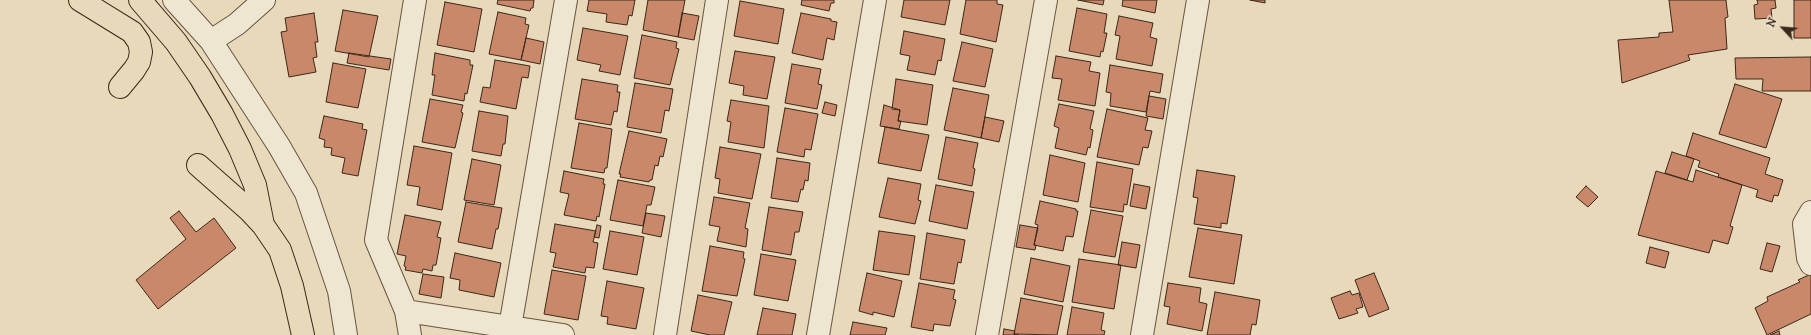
<!DOCTYPE html>
<html>
<head>
<meta charset="utf-8">
<style>
	body { margin:0 }
	#map { position:relative; width:1811px; height:335px; overflow:hidden; background:#e7d9b9; font-family:"IM FELL DW Pica",serif }
	canvas { display:block }
	.north { position:absolute; left:1763px; top:8px; width:40px; height:40px; -webkit-text-stroke:3px #efe6d2; paint-order:stroke; rotate:296deg; font-size:11px; font-weight:700; line-height:16px; text-align:center; color:#3c281b }
	.north::after { content:''; display:block; margin:auto; width:14px; height:18px; background:#3c281b; clip-path:polygon(50% 0,100% 100%,50% 72%,0 100%) }
</style>
</head>
<body>
<div id="map">
<canvas width="1811" height="335"></canvas>
<div class="north">N</div>
</div>
<script>
const ctx = document.querySelector('canvas').getContext('2d');
ctx.lineJoin = 'round';
function fill(path, color) { ctx.fillStyle = color; ctx.fill(path, 'evenodd'); }
const toPath = rows => new Path2D(rows.map(r => 'M' + r).join(''));
function trace(path, color, width, dash) { ctx.strokeStyle = color; ctx.lineWidth = width; ctx.lineCap = dash ? 'butt' : 'round'; ctx.setLineDash(dash || []); ctx.stroke(path); }
const building = toPath([
	[498,0,534,0,533,8,531,8,530,11,497,4,498,0],
	[589,0,635,0,632,16,629,15,627,25,606,22,607,14,587,11,589,0],
	[648,0,685,0,678,37,643,30,648,0],
	[802,0,834,0,834,3,831,3,829,11,801,5,802,0],
	[904,0,950,0,945,25,901,17,904,0],
	[966,0,997,0,997,4,1003,5,996,42,960,34,966,0],
	[1078,0,1104,0,1103,5,1078,0],
	[1123,0,1157,0,1155,13,1122,6,1123,0],
	[1250,0,1265,0,1265,3,1250,0],
	[1669,0,1726,0,1728,17,1725,18,1727,49,1688,55,1690,60,1622,83,1618,40,1659,37,1659,33,1673,32,1669,0],
	[1757,0,1775,0,1776,8,1771,9,1772,18,1755,19,1754,5,1758,4,1757,0],
	[1794,0,1811,0,1811,38,1794,38,1794,0],
	[740,1,784,9,778,44,734,36,740,1],
	[445,2,482,9,474,52,437,45,445,2],
	[1077,8,1107,14,1104,33,1107,33,1103,52,1101,51,1100,57,1069,51,1077,8],
	[343,10,378,16,369,57,335,51,343,10],
	[498,12,526,18,525,24,529,25,521,60,489,54,498,12],
	[314,13,318,42,315,42,317,57,313,58,316,72,289,77,281,32,287,31,285,18,314,13],
	[682,13,699,16,694,40,678,37,682,13],
	[801,13,831,19,831,21,837,22,834,40,827,38,823,60,792,53,801,13],
	[1119,16,1153,23,1150,37,1157,39,1152,66,1116,59,1120,36,1115,35,1119,16],
	[583,28,628,36,620,75,599,71,601,65,577,60,583,28],
	[904,31,945,39,941,61,938,60,935,75,907,70,910,56,900,54,904,31],
	[642,35,677,42,676,48,679,49,670,85,634,78,642,35],
	[526,38,544,42,540,64,521,60,526,38],
	[962,42,993,49,985,87,953,81,962,42],
	[735,51,775,57,767,99,743,95,744,86,729,83,735,51],
	[349,53,391,59,389,70,347,63,349,53],
	[435,53,470,60,470,65,473,65,467,94,465,93,464,101,432,95,435,75,432,75,435,53],
	[1056,56,1091,62,1089,71,1100,73,1095,106,1058,100,1062,79,1052,78,1056,56],
	[1811,57,1811,91,1762,91,1763,79,1736,79,1735,58,1811,57],
	[495,60,530,66,528,78,522,77,516,109,480,102,483,87,490,88,495,60],
	[333,63,366,69,358,108,326,102,333,63],
	[792,64,821,69,818,84,822,85,817,109,785,103,792,64],
	[1110,65,1163,74,1160,93,1150,91,1146,112,1110,106,1111,93,1106,92,1110,65],
	[582,79,618,85,617,92,620,92,617,112,614,111,611,125,575,119,582,79],
	[896,79,933,85,927,125,898,121,900,110,892,109,896,79],
	[635,83,673,89,669,111,665,110,661,133,627,127,635,83],
	[1735,84,1782,99,1766,148,1719,134,1735,84],
	[953,88,989,95,981,138,944,130,953,88],
	[1149,96,1166,99,1163,119,1146,116,1149,96],
	[430,99,463,105,461,112,463,113,455,148,422,142,430,99],
	[731,100,769,106,764,148,728,142,731,122,727,121,731,100],
	[825,102,837,105,835,116,822,113,825,102],
	[1059,104,1094,111,1090,129,1093,130,1090,148,1088,147,1086,155,1055,148,1059,128,1054,126,1059,104],
	[884,105,900,110,898,121,901,121,899,129,880,126,884,105],
	[785,108,818,114,811,150,805,149,804,157,777,152,785,108],
	[1107,109,1148,118,1145,130,1152,131,1148,148,1143,147,1139,165,1097,157,1107,109],
	[479,111,508,116,505,144,503,144,501,156,472,151,479,111],
	[324,116,363,124,362,129,367,130,358,176,342,173,345,158,331,155,332,148,324,147,325,140,319,138,324,116],
	[985,117,1004,121,999,142,981,138,985,117],
	[579,123,612,129,607,168,605,168,604,173,571,168,579,123],
	[885,127,929,135,921,171,878,163,885,127],
	[629,131,667,139,663,157,660,156,658,166,655,165,652,180,650,180,649,182,620,177,621,174,619,174,629,131],
	[1693,133,1770,158,1765,174,1783,180,1778,196,1774,195,1772,202,1756,197,1758,190,1718,177,1719,174,1698,167,1700,161,1686,156,1693,133],
	[946,137,978,143,973,168,975,169,972,186,938,179,946,137],
	[414,146,452,153,442,210,417,205,420,187,407,185,414,146],
	[720,147,761,154,752,199,718,193,720,179,715,178,720,147],
	[1672,152,1694,159,1687,180,1665,173,1672,152],
	[1050,155,1085,163,1078,202,1043,195,1050,155],
	[777,158,810,163,808,181,805,180,803,190,801,189,798,202,771,198,777,158],
	[472,159,501,165,494,205,464,200,472,159],
	[1097,162,1133,169,1127,205,1124,204,1123,212,1090,207,1097,162],
	[1197,170,1235,176,1227,224,1221,223,1221,228,1194,224,1198,198,1193,197,1197,170],
	[1696,170,1742,185,1730,226,1733,227,1728,244,1713,240,1709,253,1638,235,1656,171,1693,182,1696,170],
	[564,171,604,179,603,184,605,184,599,217,597,216,596,221,564,215,569,194,560,192,564,171],
	[888,178,921,184,918,200,921,201,915,224,879,217,888,178],
	[618,180,655,187,651,205,647,205,643,226,610,220,618,180],
	[1134,184,1150,187,1146,209,1130,206,1134,184],
	[936,185,974,192,967,229,929,221,936,185],
	[1586,186,1598,197,1588,207,1576,197,1586,186],
	[714,197,750,203,745,228,748,229,746,247,717,241,720,227,709,225,714,197],
	[1040,201,1076,209,1076,211,1078,211,1073,237,1066,236,1063,251,1034,245,1038,225,1035,224,1040,201],
	[466,202,502,208,498,229,496,229,492,249,458,242,466,202],
	[769,207,803,212,799,232,795,232,791,255,762,250,769,207],
	[1091,210,1123,216,1115,257,1083,252,1091,210],
	[179,211,196,232,214,218,236,248,158,309,136,280,186,239,170,218,179,211],
	[646,213,665,216,661,237,642,233,646,213],
	[405,215,441,222,437,237,441,238,436,265,433,265,432,271,423,269,422,273,405,270,406,267,404,266,406,256,397,254,405,215],
	[555,224,596,231,593,242,598,243,594,268,586,267,585,273,553,267,556,253,550,252,555,224],
	[597,225,601,226,599,238,594,237,597,225],
	[1020,225,1038,228,1034,245,1036,245,1035,250,1016,247,1020,225],
	[1198,228,1242,235,1234,284,1189,277,1198,228],
	[610,231,644,237,637,275,603,269,610,231],
	[879,231,915,236,909,275,873,270,879,231],
	[927,233,965,240,961,263,958,262,954,284,920,279,927,233],
	[1122,242,1140,245,1136,268,1118,265,1122,242],
	[1767,243,1780,246,1772,272,1760,269,1767,243],
	[710,246,744,252,743,258,745,259,737,296,702,291,710,246],
	[1650,247,1669,252,1665,268,1646,263,1650,247],
	[455,253,501,263,494,297,459,290,460,280,450,278,455,253],
	[761,254,796,260,788,301,754,295,761,254],
	[1031,258,1070,266,1063,302,1024,294,1031,258],
	[1079,259,1121,265,1114,309,1072,302,1079,259],
	[552,270,586,276,578,320,544,314,552,270],
	[867,273,902,281,894,317,873,312,873,315,859,311,867,273],
	[1374,273,1389,309,1369,317,1355,280,1374,273],
	[423,274,444,277,441,298,419,294,423,274],
	[1811,274,1811,314,1767,335,1755,308,1768,301,1767,297,1800,282,1798,280,1811,274],
	[607,281,644,288,636,329,607,324,608,317,601,316,607,281],
	[919,283,955,290,953,299,956,300,950,326,934,324,933,331,911,327,919,283],
	[1168,283,1201,288,1199,302,1207,304,1202,331,1167,324,1170,307,1164,306,1168,283],
	[1350,291,1352,295,1359,293,1363,307,1356,309,1358,313,1339,319,1331,298,1350,291],
	[1215,292,1260,300,1256,325,1252,324,1250,335,1207,335,1215,292],
	[698,295,732,302,724,335,710,335,691,331,698,295],
	[1021,298,1063,306,1057,335,1014,334,1021,298],
	[1072,307,1104,313,1101,330,1105,331,1104,335,1067,335,1072,307],
	[763,308,796,314,792,335,757,335,763,308],
	[853,322,887,328,885,335,850,335,853,322],
	[1004,329,1015,331,1014,334,1019,335,1003,335,1004,329],
	[1779,331,1780,335,1770,335,1779,331]
]);
const minor = toPath([
	[174,0,211,41,279,146,306,193,339,291,346,335],
	[415,0,376,240,406,311,563,335],
	[211,41,237,24,264,0],
	[1811,212,1804,224,1808,258,1811,264],
	[406,311,410,335],
	[510,327,566,0],
	[665,335,717,0],
	[818,335,875,0],
	[987,335,1046,0],
	[1142,335,1198,0]
]);
const highway = toPath([
	[80,0,132,32,139,42,141,52,139,62,134,70,120,87],
	[140,0,176,42,200,77,222,114,240,149,255,185,263,225],
	[198,165,250,211,263,225,280,250,292,286,303,335]
]);
fill(building, '#ca886b');
trace(building, '#3c281b', 1);
trace(minor, '#675442', 24);
trace(highway, '#3c281b', 24);
trace(minor, '#efe6d2', 22);
trace(highway, '#e7d9b9', 22);
</script>
</body>
</html>
